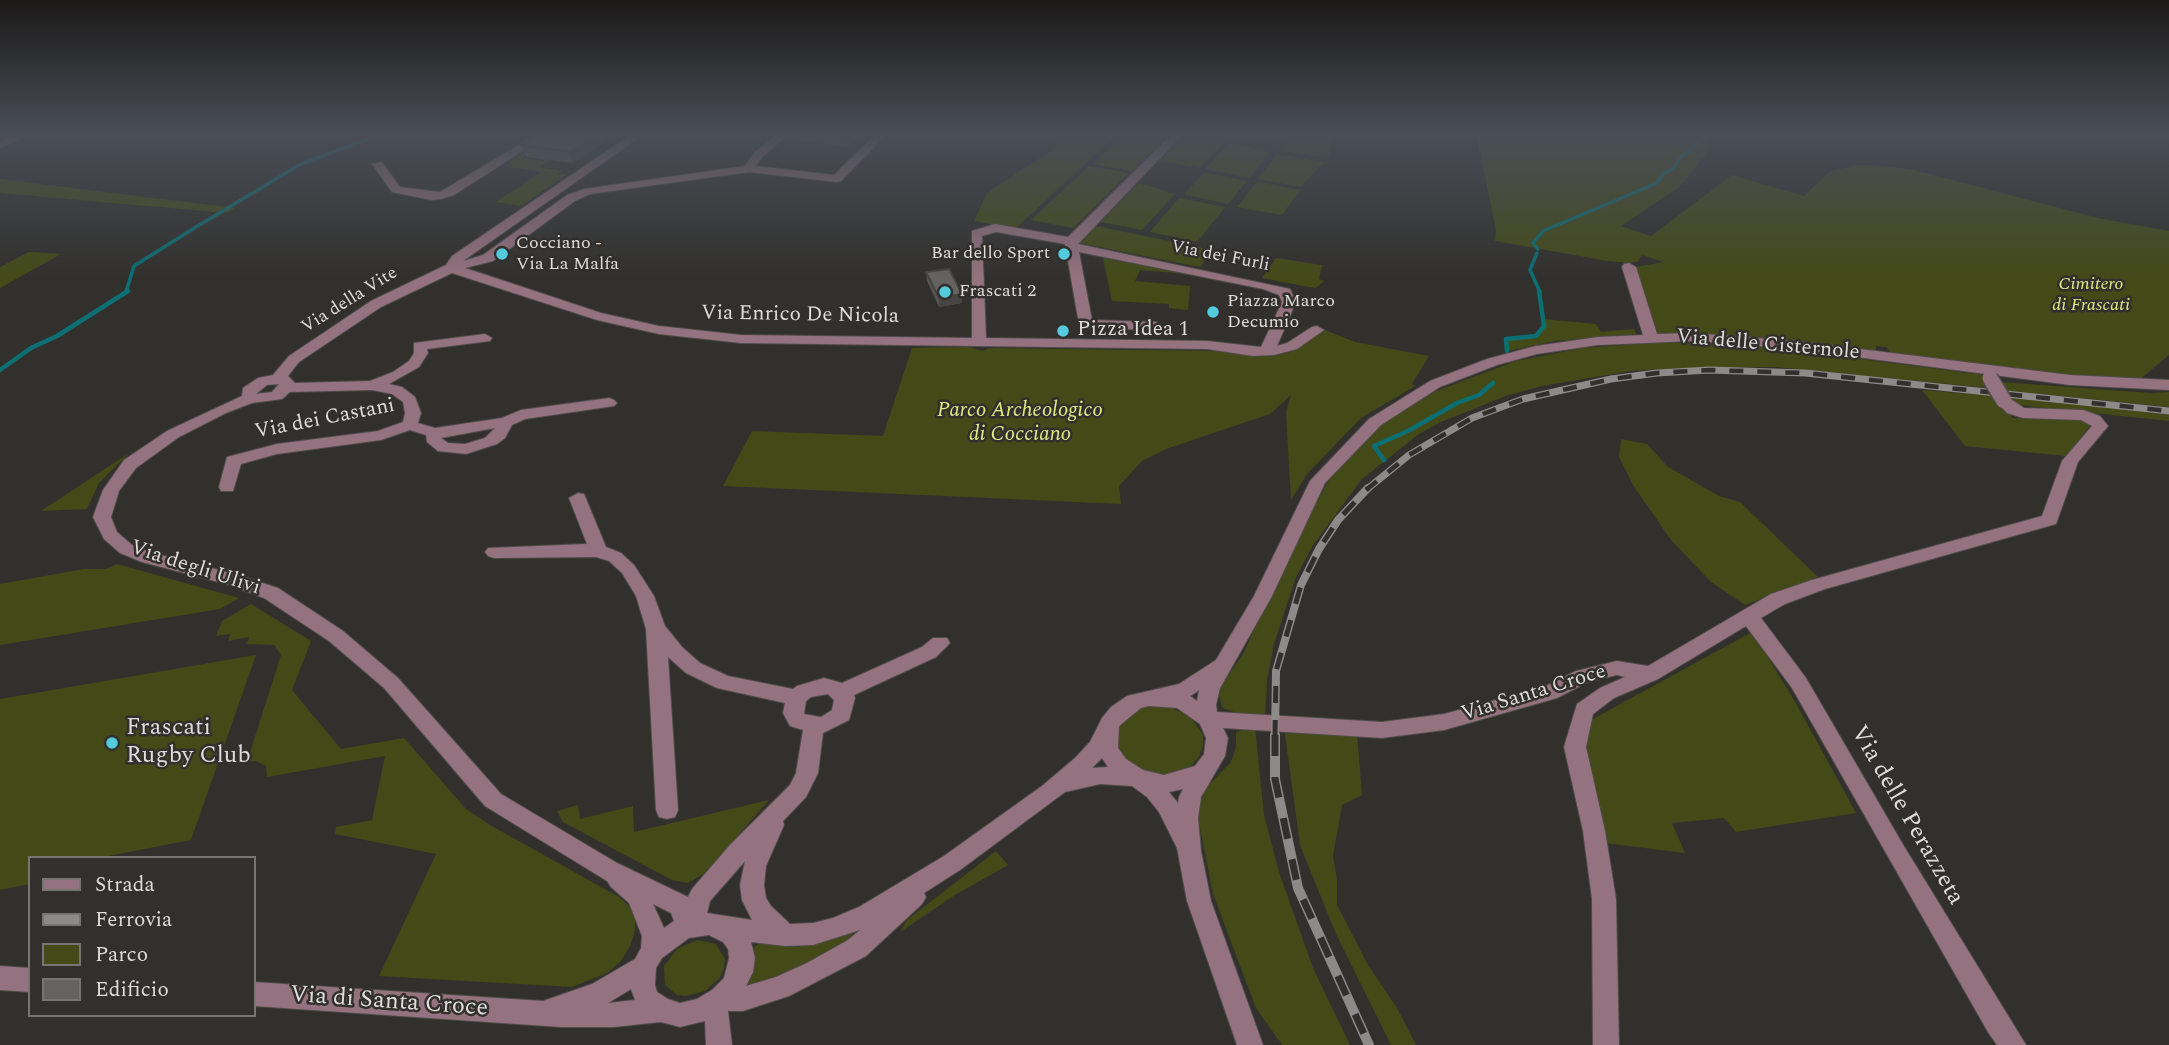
<!DOCTYPE html>
<html>
<head>
<meta charset="utf-8">
<style>
	body { margin:0 }
	#map { position:relative; width:2169px; height:1045px; overflow:hidden; background:#32302d; font-family:Spectral,serif }
	canvas { display:block }
	.legend { position:absolute; left:28px; top:856px; width:228px; height:161px; box-sizing:border-box; background:#32302d; border:2px solid #777573; margin:0; padding:9px 12px; list-style:none; font-size:21px; color:#dfdddb }
	.legend li { display:flex; align-items:center; gap:14px; height:35px }
	.legend b { width:35px; border:2px solid #777573 }
</style>
</head>
<body>
<div id="map">
<canvas width="2169" height="1045"></canvas>
<ul class="legend">
<li><b style="height:9px;background:#95727f"></b>Strada</li>
<li><b style="height:9px;background:#8d8b89"></b>Ferrovia</li>
<li><b style="height:19px;background:#434a17"></b>Parco</li>
<li><b style="height:19px;background:#656360"></b>Edificio</li>
</ul>
</div>
<script>
const ctx = document.querySelector('canvas').getContext('2d');
ctx.lineJoin = 'round';
function fill(path, color) { ctx.fillStyle = color; ctx.fill(path, 'evenodd'); }
const toPath = rows => new Path2D(rows.map(r => 'M' + r).join(''));
function trace(path, color, width, dash) { ctx.strokeStyle = color; ctx.lineWidth = width; ctx.lineCap = dash ? 'butt' : 'round'; ctx.setLineDash(dash || []); ctx.stroke(path); }
function label(font, color, halo, rows, align = 'center') {
  ctx.font = font + ' Spectral,serif'; ctx.lineWidth = 5; ctx.setLineDash([]); ctx.textBaseline = 'middle'; ctx.strokeStyle = halo; ctx.fillStyle = color; for (const [text, x, y, turn = 0] of rows) {
    ctx.save(); ctx.translate(x, y); ctx.rotate((+turn || 0) * Math.PI / 180); ctx.textAlign = isNaN(turn) ? turn : align; if (halo) ctx.strokeText(text, 0, 0); ctx.fillText(text, 0, 0); ctx.restore();
  }
}
const green = toPath([
	[1058,134,1117,134,1015,229,974,221,987,193,1055,148],
	[1125,134,1169,134,1132,171,1093,164],
	[1185,134,1208,136,1225,141,1200,168,1160,161],
	[1288,134,1333,134,1335,135,1328,158,1282,151],
	[1476,134,1712,134,1705,156,1679,187,1621,226,1651,236,1732,175,1804,196,1829,172,1855,165,1871,165,1910,169,2098,218,2169,231,2169,355,2138,381,2066,377,1892,354,1886,347,1876,346,1876,351,1873,351,1762,338,1659,334,1656,333,1636,267,1663,262,1642,255,1638,261,1630,263,1608,261,1495,241,1496,229],
	[1230,142,1270,152,1250,178,1205,169],
	[531,148,536,148,522,158,543,161,556,156,539,167,562,171,556,175,567,174,521,206,496,202,541,172,503,166],
	[1277,154,1324,162,1301,187,1258,179],
	[1089,166,1129,173,1073,228,1031,220],
	[1204,173,1205,173,1247,181,1228,204,1184,194],
	[0,179,235,208,227,213,0,193],
	[1257,182,1300,190,1282,215,1237,207],
	[1139,183,1175,194,1142,230,1100,222],
	[1179,198,1225,207,1197,242,1150,232],
	[1096,226,1213,250,1200,267,1079,243],
	[29,252,61,254,0,288,0,267],
	[1103,258,1188,274,1140,270,1135,281,1190,286,1188,310,1169,308,1169,304,1112,301],
	[1276,258,1322,265,1319,279,1324,281,1316,288,1309,287,1262,278],
	[1543,319,1596,324,1601,332,1634,329,1636,334,1555,341,1507,351,1506,339,1536,336,1543,329],
	[1325,330,1355,342,1429,356,1412,384,1415,386,1361,418,1307,474,1291,500,1286,412,1291,395,1270,414,1166,449,1142,461,1119,486,1121,504,723,486,752,431,883,436,912,348,969,347,983,351,989,348,1220,351,1256,357,1288,353],
	[1666,342,1775,348,1984,375,1989,388,1776,367,1686,368,1631,371,1542,386,1506,396,1441,422,1419,434,1362,479,1313,545,1296,577,1274,644,1267,680,1265,717,1242,715,1223,708,1219,696,1221,686,1243,654,1276,583,1325,487,1336,470,1383,423,1436,391,1516,361,1583,348],
	[2001,382,2151,393,2169,392,2169,407,2002,390],
	[1922,390,1996,396,2013,418,2080,420,2090,426,2066,456,1965,446],
	[2005,396,2169,415,2169,421,2018,405],
	[1621,439,1647,444,1668,467,1719,496,1740,502,1818,577,1745,605,1711,582,1671,540,1633,485,1619,457],
	[129,453,99,483,87,509,41,511],
	[117,564,239,598,220,609,0,645,0,584,84,569,106,569],
	[251,604,311,641,292,690,341,749,404,738,466,809,490,825,619,897,629,906,635,917,635,931,630,946,621,961,607,973,572,987,379,976,436,854,335,834,336,827,372,820,385,756,267,777,266,766,256,761,247,762,281,655,274,645,247,644,249,637,228,641,230,634,216,636,222,621],
	[1752,632,1793,698,1856,813,1736,832,1724,818,1672,823,1685,853,1605,843,1584,745,1591,720],
	[256,655,191,840,98,858,30,858,30,884,0,890,0,699],
	[1153,705,1166,706,1190,716,1203,735,1203,746,1199,757,1191,766,1178,773,1163,775,1133,768,1115,747,1118,724,1138,708],
	[1255,727,1264,815,1279,872,1313,968,1350,1045,1282,1045,1256,1008,1213,894,1198,818,1199,795,1231,762,1236,747,1236,732],
	[1284,727,1357,734,1362,795,1342,805,1333,856,1337,880,1337,905,1368,965,1397,1008,1416,1045,1391,1045,1336,934,1300,845],
	[769,800,705,873,688,883,672,880,563,822,557,811,578,805,580,819,633,806,634,832],
	[996,851,1008,865,955,895,900,932,907,920],
	[850,932,855,936,850,941,805,967,749,987,743,985,753,949,759,943,798,947],
	[697,940,716,944,725,959,724,968,720,978,705,991,686,996,677,995,665,985,664,966,677,949]
]);
const streamFar1 = toPath([
	[1538,249,1533,243,1543,231,1657,183,1664,173,1673,169,1680,158,1708,134],
	[1537,253,1530,270,1540,292],
	[126,292,134,266,196,227,301,164,382,134]
]);
const stream = toPath([
	[1507,351,1506,339,1536,336,1544,326,1539,291],
	[0,370,31,348,57,336,128,291],
	[1384,460,1374,446,1408,431,1457,403,1479,395,1493,383]
]);
const minor = toPath([
	[18,134,32,134,0,148,0,141,18,134],
	[537,134,549,134,454,195,441,199,431,200,392,192,372,164,382,162,400,187,440,192,537,134],
	[632,134,644,134,463,261,483,255,567,195,584,189,745,166,754,153,778,134,789,134,762,157,756,166,834,175,876,134,887,134,841,181,837,182,749,172,590,194,575,201,493,261,465,268,601,313,659,326,741,335,972,338,972,231,995,224,1068,237,1172,134,1183,134,1078,244,1290,289,1296,302,1277,346,1287,343,1312,327,1317,326,1324,330,1297,349,1274,355,1253,356,1207,349,741,343,659,334,597,320,452,273,381,307,299,362,288,376,295,383,370,381,393,372,409,361,414,353,414,343,485,334,492,338,490,341,427,349,428,353,419,367,389,384,402,387,415,397,421,413,418,423,435,428,502,418,521,410,609,398,614,400,617,403,614,406,525,419,512,425,505,438,497,444,466,454,438,451,427,442,426,435,410,430,381,440,277,454,241,464,233,491,221,491,219,487,227,457,277,444,378,431,403,422,405,413,403,402,392,394,372,390,290,392,282,399,252,403,226,413,179,437,136,468,119,491,111,517,117,532,132,545,153,553,238,575,278,588,343,631,398,678,501,794,617,863,688,897,692,889,730,845,790,785,796,773,803,730,790,726,783,713,785,703,717,688,686,673,668,657,678,810,675,817,667,819,659,817,656,810,646,629,636,596,622,573,609,561,596,557,494,558,488,556,485,552,488,548,587,544,569,498,578,493,584,494,606,547,621,553,634,565,654,596,665,626,682,647,700,663,728,676,793,689,797,686,824,678,842,683,922,647,933,638,947,638,950,643,936,657,854,695,855,698,849,720,823,733,818,773,806,797,783,821,784,825,766,866,764,885,766,898,771,906,790,924,813,923,833,918,859,907,944,856,1042,786,1075,758,1090,742,1102,718,1111,707,1127,696,1179,684,1216,660,1254,596,1310,481,1369,419,1430,381,1487,359,1536,346,1598,337,1643,335,1622,267,1624,264,1629,263,1636,267,1657,334,1693,333,1795,341,2070,375,2169,380,2169,390,2070,385,1795,349,1693,341,1598,345,1537,354,1497,365,1440,387,1381,425,1325,483,1272,596,1220,688,1216,705,1217,712,1382,722,1444,714,1544,687,1576,671,1617,661,1648,666,1771,594,1812,580,2042,516,2062,461,2092,426,2081,420,2023,418,2007,413,1996,401,1999,398,2009,398,2024,408,2083,410,2100,416,2108,426,2078,462,2056,524,1825,589,1785,604,1761,618,1806,678,1902,843,2026,1045,1997,1045,1988,1032,1792,688,1746,626,1658,679,1614,698,1593,714,1586,747,1605,831,1616,899,1619,1045,1593,1045,1592,899,1583,831,1564,747,1577,704,1600,688,1625,677,1617,675,1588,682,1557,698,1444,730,1382,738,1223,728,1228,738,1225,756,1201,797,1198,818,1201,851,1211,901,1263,1045,1237,1045,1187,901,1177,848,1159,812,1147,797,1132,786,1100,784,1065,792,960,870,924,893,926,897,922,904,866,956,789,996,743,1011,728,1011,732,1045,706,1045,705,1021,680,1027,661,1022,614,1027,561,1027,254,1006,254,982,543,1001,592,984,635,959,641,948,642,936,629,903,611,887,607,881,485,806,384,688,329,641,264,598,226,584,142,562,120,553,104,539,93,517,103,490,124,460,167,431,242,396,243,388,258,378,273,375,289,356,371,301,446,265,452,256,632,134],
	[996,232,1065,244,1079,324,1086,328,1156,330,1163,326,1156,322,1092,320,1079,252,1263,289,1279,295,1282,302,1261,347,1207,341,986,338,982,236,996,232],
	[279,384,272,392,256,394,267,385,279,384],
	[495,428,485,438,465,444,448,443,441,438,495,428],
	[1199,690,1197,701,1190,696,1192,695,1199,690],
	[828,694,834,700,832,710,821,717,804,714,806,701,811,697,828,694],
	[1149,706,1177,708,1200,724,1206,738,1204,754,1195,766,1164,775,1143,770,1126,759,1118,748,1119,726,1141,708,1149,706],
	[1102,758,1108,767,1092,768,1102,758],
	[1183,789,1179,797,1178,803,1169,792,1183,789],
	[745,861,740,885,742,900,752,920,707,913,710,901,745,861],
	[653,904,671,913,674,921,664,928,653,904],
	[860,930,848,940,807,963,776,977,746,986,753,972,755,958,751,942,785,946,813,945,860,930],
	[709,935,723,942,728,949,729,958,724,978,712,990,697,999,680,1003,668,999,657,992,655,985,656,968,662,958,689,938,709,935],
	[631,989,635,1000,608,1003,631,989],
	[0,966,30,968,30,992,0,990,0,966]
]);
const railFar2 = toPath([
	[1366,490,1409,455,1472,418,1523,399,1611,379,1657,373,1709,370,1805,373,2169,411]
]);
const railFar1 = toPath([
	[1275,737,1276,671,1301,585,1319,549,1338,520,1368,488]
]);
const rail = toPath([
	[1275,735,1275,779,1298,888,1369,1045]
]);
const minorBridge = toPath([
	[1990,378,2004,401]
]);
const wall = toPath([
	[787,134,860,134,846,147,788,139],
	[605,142,573,163,526,157,522,145],
	[926,272,962,303,939,307,927,281]
]);
const shadedWall = toPath([
	[597,134,602,134,605,142,573,163,570,152],
	[846,134,860,134,846,147,845,135],
	[962,294,962,303,939,307,939,298]
]);
const building = toPath([
	[541,134,597,134,570,152,522,145,541,134],
	[949,269,962,294,939,298,926,272,949,269]
]);
const markers = [
	[502,254,7,"#54cadd"],
	[1064,254,7,"#54cadd"],
	[945,292,7,"#54cadd"],
	[1213,312,7,"#54cadd"],
	[1063,331,7,"#54cadd"],
	[112,743,7,"#54cadd"]
];
const farPoinames = [
	["Cocciano -",516,244],
	["Via La Malfa",516,265],
	["Bar dello Sport",1050,254,"right"],
	["Frascati 2",959,292],
	["Piazza Marco",1227,302],
	["Decumio",1227,323]
];
const farStreetnames = [
	["Via dei Furli",1220,257,11],
	["Via della Vite",350,301,-32]
];
const farParknames = [
	["Cimitero",2091,285],
	["di Frascati",2091,306]
];
const streetNames = [
	["Via Enrico De Nicola",800,316,1],
	["Via delle Cisternole",1768,346,5],
	["Via dei Castani",325,420,-11],
	["Via degli Ulivi",195,569,18],
	["Via Santa Croce",1534,694,-17]
];
const poiNames = [
	["Pizza Idea 1",1077,331]
];
const parkNames = [
	["Parco Archeologico",1020,412],
	["di Cocciano",1020,436]
];
const nearPoinames = [
	["Frascati",126,729],
	["Rugby Club",126,757]
];
const nearStreetnames = [
	["Via delle Perazzeta",1906,816,60],
	["Via di Santa Croce",389,1003,4]
];
fill(green, '#434a17');
trace(streamFar1, '#0b6f74', 3.5);
trace(stream, '#0b6f74', 4.5);
trace(minor, '#4e4c49', 2);
fill(minor, '#95727f');
trace(railFar2, '#8d8b89', 7);
trace(railFar1, '#8d8b89', 8);
trace(rail, '#8d8b89', 10);
trace(railFar2, '#32302d', 4.5, [14]);
trace(railFar1, '#32302d', 5, [17]);
trace(rail, '#32302d', 7, [21]);
trace(minorBridge, '#4e4c49', 18, []);
trace(minorBridge, '#95727f', 15);
fill(wall, '#575553');
fill(shadedWall, '#474543');
fill(building, '#656360');
trace(building, '#474543', 2);
const sky = ctx.createLinearGradient(0, 0, 0, 280);
sky.addColorStop(0, '#1c1a19');
sky.addColorStop(0.48, '#494e57');
sky.addColorStop(1, '#494e5700');
ctx.fillStyle = sky;
ctx.fillRect(0, 0, 2169, 280);
for (const [x, y, r, color] of markers) { const dot = new Path2D(); dot.arc(x, y, r, 0, 2 * Math.PI); ctx.fillStyle = color; ctx.fill(dot); trace(dot, '#32302d', 2.5); }
label('18px', '#dfdddb', '#32302d', farPoinames, 'left');
label('18px', '#dfdddb', '#32302d', farStreetnames);
label('italic 18px', '#dced83', '#32302d', farParknames);
label('21px', '#dfdddb', '#32302d', streetNames);
label('21px', '#dfdddb', '#32302d', poiNames, 'left');
label('italic 21px', '#dced83', '#32302d', parkNames);
label('24px', '#dfdddb', '#32302d', nearPoinames, 'left');
label('24px', '#dfdddb', '#32302d', nearStreetnames);
</script>
</body>
</html>
